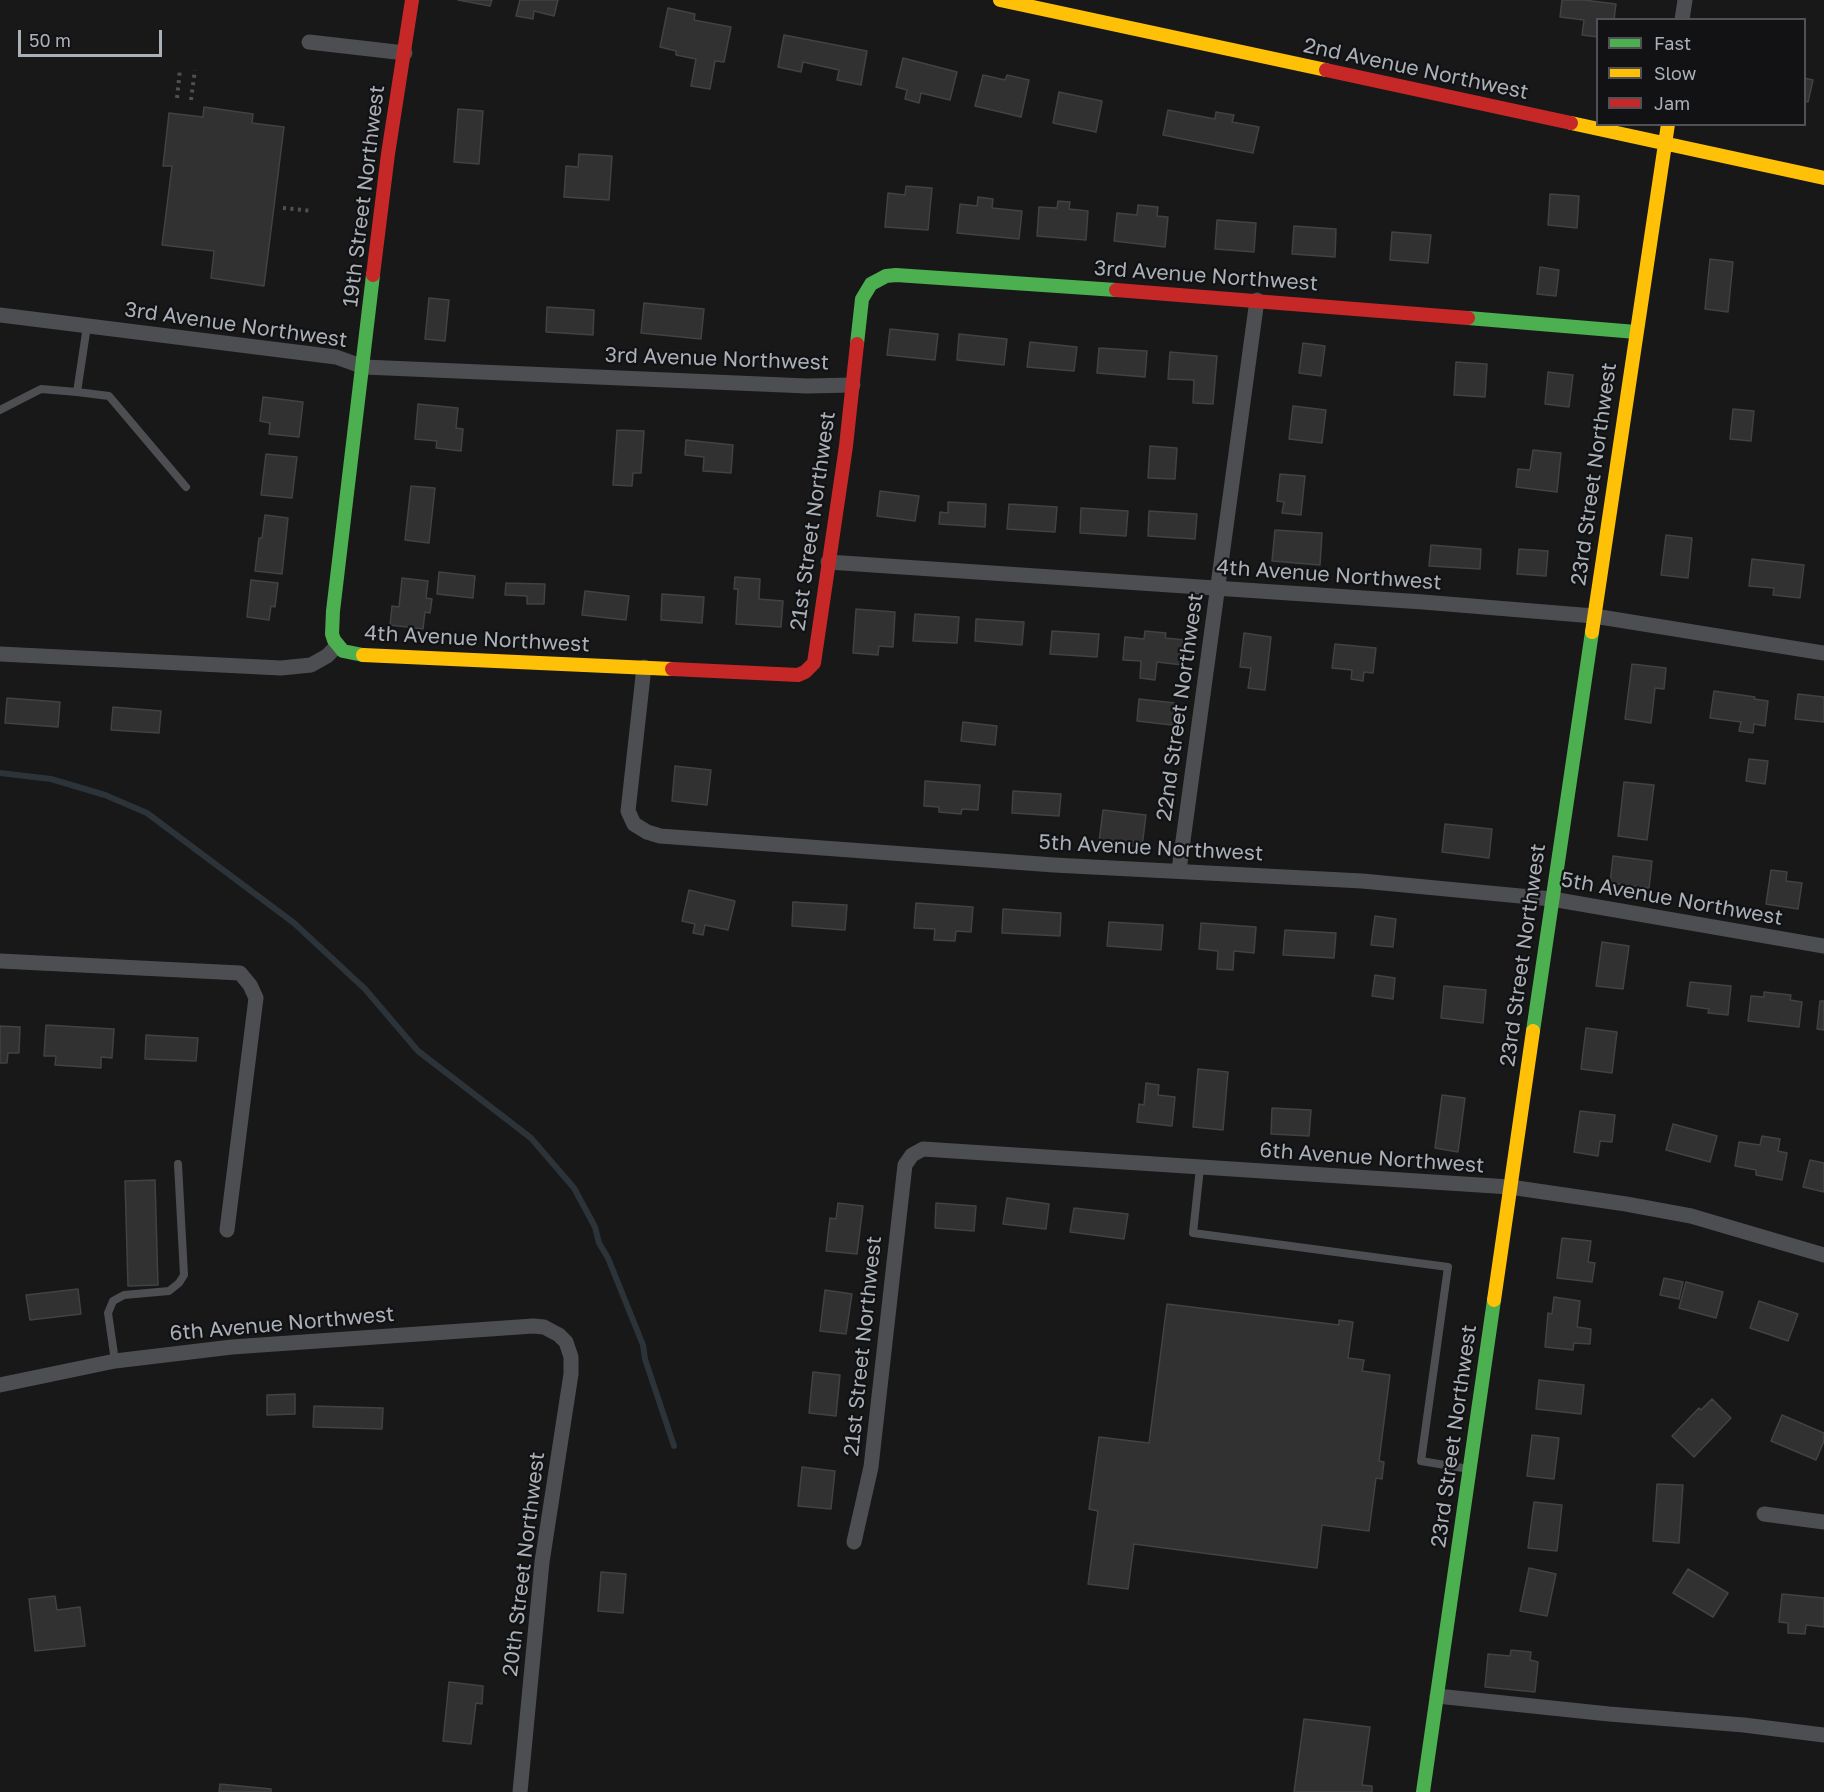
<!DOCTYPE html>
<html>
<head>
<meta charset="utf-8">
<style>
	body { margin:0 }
	#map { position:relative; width:1824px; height:1792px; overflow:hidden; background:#181818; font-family:"Golos Text",sans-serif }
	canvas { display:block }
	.legend { position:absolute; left:1596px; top:18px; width:210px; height:108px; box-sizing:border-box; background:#121214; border:2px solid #4f5156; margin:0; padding:8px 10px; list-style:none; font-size:18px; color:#aab0b8 }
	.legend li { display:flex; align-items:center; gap:12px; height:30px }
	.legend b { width:30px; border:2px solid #4f5156 }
	.scale { position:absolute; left:18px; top:30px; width:144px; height:27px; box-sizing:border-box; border:3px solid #aab0b8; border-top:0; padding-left:8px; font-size:18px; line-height:21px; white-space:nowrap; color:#aab0b8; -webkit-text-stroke:4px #121214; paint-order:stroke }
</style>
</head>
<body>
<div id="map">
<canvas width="1824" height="1792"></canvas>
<ul class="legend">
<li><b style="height:8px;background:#4caf50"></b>Fast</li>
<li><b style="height:8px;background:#ffc107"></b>Slow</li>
<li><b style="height:8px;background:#c62828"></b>Jam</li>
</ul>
<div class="scale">50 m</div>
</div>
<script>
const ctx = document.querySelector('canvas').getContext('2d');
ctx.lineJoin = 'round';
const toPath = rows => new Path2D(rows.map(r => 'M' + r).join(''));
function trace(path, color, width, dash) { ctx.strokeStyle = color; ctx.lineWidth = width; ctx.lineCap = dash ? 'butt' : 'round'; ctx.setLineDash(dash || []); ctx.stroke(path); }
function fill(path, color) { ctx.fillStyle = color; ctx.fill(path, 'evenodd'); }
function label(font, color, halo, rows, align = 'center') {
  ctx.font = font + ' "Golos Text",sans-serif'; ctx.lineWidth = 4.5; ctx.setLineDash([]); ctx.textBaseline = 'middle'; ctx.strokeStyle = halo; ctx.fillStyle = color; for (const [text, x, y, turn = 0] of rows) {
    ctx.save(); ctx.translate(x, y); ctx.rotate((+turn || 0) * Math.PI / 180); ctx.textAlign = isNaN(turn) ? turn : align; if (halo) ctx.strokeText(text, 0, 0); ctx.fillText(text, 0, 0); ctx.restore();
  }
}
const stream = toPath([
	[0,773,51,779,105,795,147,813,294,923,365,989,418,1051,531,1138,574,1188,595,1227,599,1243,608,1258,643,1345,645,1359,674,1446]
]);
const building = toPath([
	[458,0,492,0,490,6,458,0],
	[520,0,558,0,554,16,534,11,533,19,516,16,520,0],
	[1562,0,1584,0,1616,4,1614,20,1598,20,1598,37,1582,35,1584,20,1560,17,1562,0],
	[668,8,695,14,694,20,731,27,724,62,715,61,710,89,691,86,696,59,676,55,676,51,660,47,668,8],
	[784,35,867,51,861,85,837,80,839,70,803,62,801,72,778,67,784,35],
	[903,58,957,72,950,100,921,93,919,103,905,99,907,90,896,87,903,58],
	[983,75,1005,80,1007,75,1029,80,1021,117,975,106,983,75],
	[1804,78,1813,80,1808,102,1804,101,1804,78],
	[1059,92,1102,101,1096,132,1053,123,1059,92],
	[204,107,253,114,252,123,284,127,264,286,211,278,214,251,162,245,172,166,163,166,169,113,203,117,204,107],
	[458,109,483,111,479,164,454,162,458,109],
	[1168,110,1215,119,1216,112,1234,115,1232,122,1259,127,1253,153,1163,135,1168,110],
	[579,154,612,156,609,200,564,197,566,166,578,167,579,154],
	[906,186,932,188,928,230,885,227,888,193,905,195,906,186],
	[1550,194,1579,196,1577,228,1548,225,1550,194],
	[978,197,993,199,992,208,1022,211,1019,239,957,233,960,204,977,206,978,197],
	[1058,201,1070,202,1069,209,1088,211,1086,240,1037,236,1039,207,1057,208,1058,201],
	[1138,205,1158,207,1157,216,1168,217,1165,247,1114,241,1117,213,1137,215,1138,205],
	[1217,220,1256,223,1254,252,1215,249,1217,220],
	[1294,226,1336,229,1335,257,1292,254,1294,226],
	[1392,232,1431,235,1428,263,1390,260,1392,232],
	[1710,259,1733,262,1728,312,1705,309,1710,259],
	[1540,267,1559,270,1556,296,1537,294,1540,267],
	[429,298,449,300,445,341,425,339,429,298],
	[644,303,704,309,701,339,641,333,644,303],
	[547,307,594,310,593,335,546,332,547,307],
	[890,329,938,334,935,360,887,355,890,329],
	[959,334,1007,339,1004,365,957,360,959,334],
	[1030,342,1077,347,1074,371,1027,367,1030,342],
	[1303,343,1325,346,1321,376,1299,373,1303,343],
	[1099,348,1147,351,1145,377,1097,373,1099,348],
	[1170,352,1217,356,1213,404,1193,403,1194,380,1168,379,1170,352],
	[1456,362,1487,364,1485,397,1454,395,1456,362],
	[1548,372,1573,375,1569,407,1545,404,1548,372],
	[263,397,303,402,299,437,269,434,270,423,260,421,263,397],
	[418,404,458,408,456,428,463,429,461,451,436,448,437,441,415,439,418,404],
	[1293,406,1326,410,1322,443,1289,439,1293,406],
	[1733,409,1754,411,1751,441,1730,439,1733,409],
	[617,430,644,431,641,473,633,473,632,486,613,485,617,430],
	[686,440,733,445,731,473,703,471,704,457,685,455,686,440],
	[1150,446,1177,448,1175,479,1148,478,1150,446],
	[1533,450,1561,453,1557,492,1516,487,1518,469,1530,470,1533,450],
	[266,454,297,457,292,498,261,495,266,454],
	[1280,474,1305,476,1301,515,1282,513,1284,502,1277,501,1280,474],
	[411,486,435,488,429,543,405,540,411,486],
	[880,491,919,496,915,521,877,516,880,491],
	[948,502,986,504,985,527,939,524,940,512,948,513,948,502],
	[1009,504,1057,507,1055,532,1007,529,1009,504],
	[1081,508,1128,511,1126,536,1080,533,1081,508],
	[1149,511,1197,514,1195,539,1148,536,1149,511],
	[265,515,288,518,282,574,255,571,259,538,262,538,265,515],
	[1275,530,1322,533,1320,565,1272,561,1275,530],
	[1666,535,1692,538,1688,578,1661,575,1666,535],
	[1431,545,1481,549,1480,569,1429,566,1431,545],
	[1519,549,1548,551,1546,576,1517,574,1519,549],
	[1752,559,1804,565,1800,598,1773,595,1774,588,1749,586,1752,559],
	[439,572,475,576,473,598,437,594,439,572],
	[735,577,760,579,759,599,783,601,781,627,736,624,738,589,734,589,735,577],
	[402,578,428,581,426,598,432,599,430,613,425,612,423,629,390,625,392,606,399,607,402,578],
	[251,580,278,583,275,607,271,606,269,620,247,617,251,580],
	[506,583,545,584,544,604,527,604,527,596,505,595,506,583],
	[585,591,629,596,626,620,582,615,585,591],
	[662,594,704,597,702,623,661,620,662,594],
	[856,609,895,612,893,647,879,646,878,655,853,653,856,609],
	[915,614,959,617,957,643,913,641,915,614],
	[976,619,1024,622,1022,645,975,641,976,619],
	[1052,631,1099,634,1097,657,1050,654,1052,631],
	[1145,631,1166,633,1165,638,1186,640,1183,665,1157,662,1155,680,1140,678,1141,661,1123,660,1125,637,1144,639,1145,631],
	[1244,633,1271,637,1265,690,1248,688,1251,668,1240,667,1244,633],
	[1335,644,1376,648,1373,673,1364,672,1363,681,1351,679,1352,670,1332,668,1335,644],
	[1632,664,1666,668,1664,689,1655,688,1651,723,1625,719,1632,664],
	[1714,691,1755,697,1754,699,1768,701,1765,726,1754,724,1753,733,1739,731,1741,722,1710,718,1714,691],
	[1798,694,1824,697,1824,722,1795,719,1798,694],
	[7,698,60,702,58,727,5,723,7,698],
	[1139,699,1175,703,1172,725,1137,721,1139,699],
	[113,707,161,711,159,733,111,730,113,707],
	[963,722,997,726,995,745,961,741,963,722],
	[1749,759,1768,761,1765,784,1746,781,1749,759],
	[675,766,711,770,707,805,672,801,675,766],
	[925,781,980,785,978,810,962,809,961,814,939,812,939,807,924,806,925,781],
	[1624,782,1654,785,1647,840,1618,836,1624,782],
	[1013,791,1061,794,1059,816,1012,813,1013,791],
	[1103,810,1146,815,1142,847,1099,842,1103,810],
	[1445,824,1492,829,1489,858,1442,852,1445,824],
	[1613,856,1652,861,1649,888,1610,883,1613,856],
	[1771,870,1787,872,1786,881,1802,883,1798,909,1766,904,1771,870],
	[689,890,735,901,728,930,705,925,703,935,693,933,695,924,682,921,689,890],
	[793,902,847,905,845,930,792,926,793,902],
	[916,903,973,907,971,932,956,931,955,941,934,940,935,929,914,928,916,903],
	[1003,909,1061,913,1060,936,1002,933,1003,909],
	[1375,916,1396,919,1393,947,1371,945,1375,916],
	[1109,922,1163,925,1161,950,1107,946,1109,922],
	[1201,923,1256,927,1254,953,1234,951,1233,970,1217,969,1218,951,1199,949,1201,923],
	[1285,930,1336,933,1334,958,1283,955,1285,930],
	[1602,942,1629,946,1623,989,1596,986,1602,942],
	[1375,975,1395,978,1393,999,1372,996,1375,975],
	[1690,982,1731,986,1728,1015,1708,1013,1709,1009,1687,1006,1690,982],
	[1444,986,1486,990,1483,1023,1441,1018,1444,986],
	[1764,992,1791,995,1790,1000,1802,1002,1799,1027,1748,1021,1751,996,1764,997,1764,992],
	[1820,1001,1824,1001,1824,1030,1817,1029,1820,1001],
	[46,1025,114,1029,112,1058,101,1057,101,1068,55,1065,56,1056,44,1056,46,1025],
	[0,1026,20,1027,19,1053,8,1053,7,1063,0,1063,0,1026],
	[1586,1028,1617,1032,1612,1073,1581,1069,1586,1028],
	[146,1035,198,1038,196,1061,145,1059,146,1035],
	[1198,1069,1228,1072,1223,1130,1193,1127,1198,1069],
	[1146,1083,1159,1085,1158,1095,1175,1097,1172,1126,1137,1122,1139,1104,1144,1105,1146,1083],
	[1442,1095,1465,1098,1458,1152,1435,1148,1442,1095],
	[1272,1108,1311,1110,1309,1136,1271,1134,1272,1108],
	[1580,1111,1615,1115,1612,1142,1600,1141,1598,1156,1574,1152,1580,1111],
	[1673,1124,1717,1136,1710,1162,1666,1150,1673,1124],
	[1762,1136,1780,1139,1778,1151,1787,1153,1782,1180,1756,1175,1756,1170,1735,1166,1739,1142,1760,1145,1762,1136],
	[1810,1160,1824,1163,1824,1192,1803,1187,1810,1160],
	[155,1180,158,1285,128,1286,125,1181,155,1180],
	[1007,1198,1049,1204,1046,1229,1003,1224,1007,1198],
	[838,1203,863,1206,857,1254,826,1251,830,1218,836,1219,838,1203],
	[936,1203,976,1206,974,1231,935,1228,936,1203],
	[1074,1208,1128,1214,1124,1239,1070,1232,1074,1208],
	[1562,1238,1591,1241,1588,1262,1595,1263,1592,1282,1557,1278,1562,1238],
	[1664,1278,1683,1282,1679,1299,1660,1295,1664,1278],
	[1686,1282,1723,1292,1716,1318,1679,1308,1686,1282],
	[78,1289,81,1314,30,1320,26,1295,78,1289],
	[825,1290,852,1294,846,1334,820,1331,825,1290],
	[1554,1297,1580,1301,1577,1327,1591,1329,1590,1344,1574,1343,1573,1350,1545,1347,1548,1313,1552,1314,1554,1297],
	[1759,1301,1798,1314,1788,1341,1750,1328,1759,1301],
	[1167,1304,1339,1325,1339,1320,1353,1322,1348,1358,1364,1360,1362,1371,1390,1375,1379,1461,1384,1462,1382,1479,1376,1478,1369,1531,1322,1525,1317,1568,1134,1544,1128,1589,1088,1584,1098,1511,1089,1509,1099,1437,1149,1443,1167,1304],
	[813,1372,840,1375,836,1416,809,1413,813,1372],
	[1539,1380,1584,1385,1581,1414,1536,1409,1539,1380],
	[295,1394,295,1414,267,1415,267,1395,295,1394],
	[1712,1399,1731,1418,1694,1457,1672,1436,1699,1408,1701,1410,1712,1399],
	[314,1406,383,1408,382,1429,313,1427,314,1406],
	[1782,1415,1824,1433,1824,1441,1816,1460,1771,1441,1782,1415],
	[1532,1435,1559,1438,1554,1479,1527,1476,1532,1435],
	[802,1467,835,1471,831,1509,798,1506,802,1467],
	[1657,1484,1683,1485,1679,1543,1653,1541,1657,1484],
	[1534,1502,1562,1505,1557,1551,1528,1548,1534,1502],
	[1529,1568,1556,1574,1547,1616,1520,1611,1529,1568],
	[1688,1569,1728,1593,1713,1617,1673,1593,1688,1569],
	[601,1572,626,1574,623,1613,598,1611,601,1572],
	[1782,1594,1824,1598,1824,1627,1806,1625,1805,1634,1788,1633,1788,1623,1779,1622,1782,1594],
	[55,1596,57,1610,80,1607,85,1646,35,1651,29,1599,55,1596],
	[1511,1650,1531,1652,1530,1660,1538,1662,1535,1692,1485,1687,1488,1654,1510,1656,1511,1650],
	[449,1682,483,1686,482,1704,476,1703,471,1744,443,1741,449,1682],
	[1304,1719,1370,1727,1362,1785,1372,1786,1372,1792,1294,1792,1304,1719],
	[220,1784,271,1789,271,1792,219,1792,220,1784]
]);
const path = toPath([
	[177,98,180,69],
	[191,100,195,70],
	[283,208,312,211]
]);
const lane = toPath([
	[77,392,109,396,186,487],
	[0,410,41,389,77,392,87,326],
	[1200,1168,1193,1233,1448,1267,1421,1461,1469,1469],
	[115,1361,108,1313,113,1301,124,1295,169,1291,179,1283,184,1275,178,1164]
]);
const street = toPath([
	[1682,20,1685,0],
	[309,42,405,53],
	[0,315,336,357,364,367,807,386,853,385],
	[828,562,1423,602,1594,616,1824,653],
	[0,654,281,668,311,665,327,656,337,646],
	[644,667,628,811,634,824,647,832,660,836,1054,865,1362,881,1552,899,1824,946],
	[1179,870,1257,300],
	[0,961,240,973,250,985,256,998,227,1230],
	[0,1385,115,1361,232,1347,533,1326,544,1327,559,1335,566,1342,571,1357,571,1374,542,1562,520,1792],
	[1764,1514,1824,1522],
	[854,1542,871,1467,905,1165,912,1155,923,1149,1510,1187,1626,1204,1691,1216,1824,1255],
	[1437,1696,1609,1714,1744,1725,1824,1735]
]);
const fast = toPath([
	[1468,318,1636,332],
	[857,344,862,299,871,284,886,276,896,275,1116,290],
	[363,655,343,651,334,640,332,634,333,611,373,275],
	[1533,1031,1592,632],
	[1423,1792,1494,1300]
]);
const slow = toPath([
	[1000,0,1326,70],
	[1571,123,1824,178],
	[1592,632,1668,124],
	[363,655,672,669],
	[1494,1300,1533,1031]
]);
const jam = toPath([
	[1326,70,1571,123],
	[373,275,388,154,412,0],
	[1116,290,1468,318],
	[672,669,798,675,805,672,814,663,846,446,857,344]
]);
const streetNames = [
	["2nd Avenue Northwest",1416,69,12],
	["19th Street Northwest",364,196,-83],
	["3rd Avenue Northwest",1206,276,4],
	["3rd Avenue Northwest",236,325,8],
	["3rd Avenue Northwest",717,359,2],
	["23rd Street Northwest",1594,474,-82],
	["21st Street Northwest",813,521,-82],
	["4th Avenue Northwest",1329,575,4],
	["4th Avenue Northwest",477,639,3],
	["22nd Street Northwest",1180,707,-82],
	["5th Avenue Northwest",1151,848,3],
	["5th Avenue Northwest",1672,899,10],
	["23rd Street Northwest",1523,955,-82],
	["6th Avenue Northwest",1372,1158,4],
	["6th Avenue Northwest",282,1324,-5],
	["21st Street Northwest",863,1346,-84],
	["23rd Street Northwest",1454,1436,-82],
	["20th Street Northwest",524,1564,-83]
];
trace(stream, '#2c3439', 6);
fill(building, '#313132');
trace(building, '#404244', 1.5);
trace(path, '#4e5052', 4, [3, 4.5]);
trace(lane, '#4d4e51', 8);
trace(street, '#4d4e51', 15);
trace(fast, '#4caf50', 14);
trace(slow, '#ffc107', 14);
trace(jam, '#c62828', 14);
label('21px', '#aab0b8', '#121214', streetNames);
</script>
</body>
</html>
